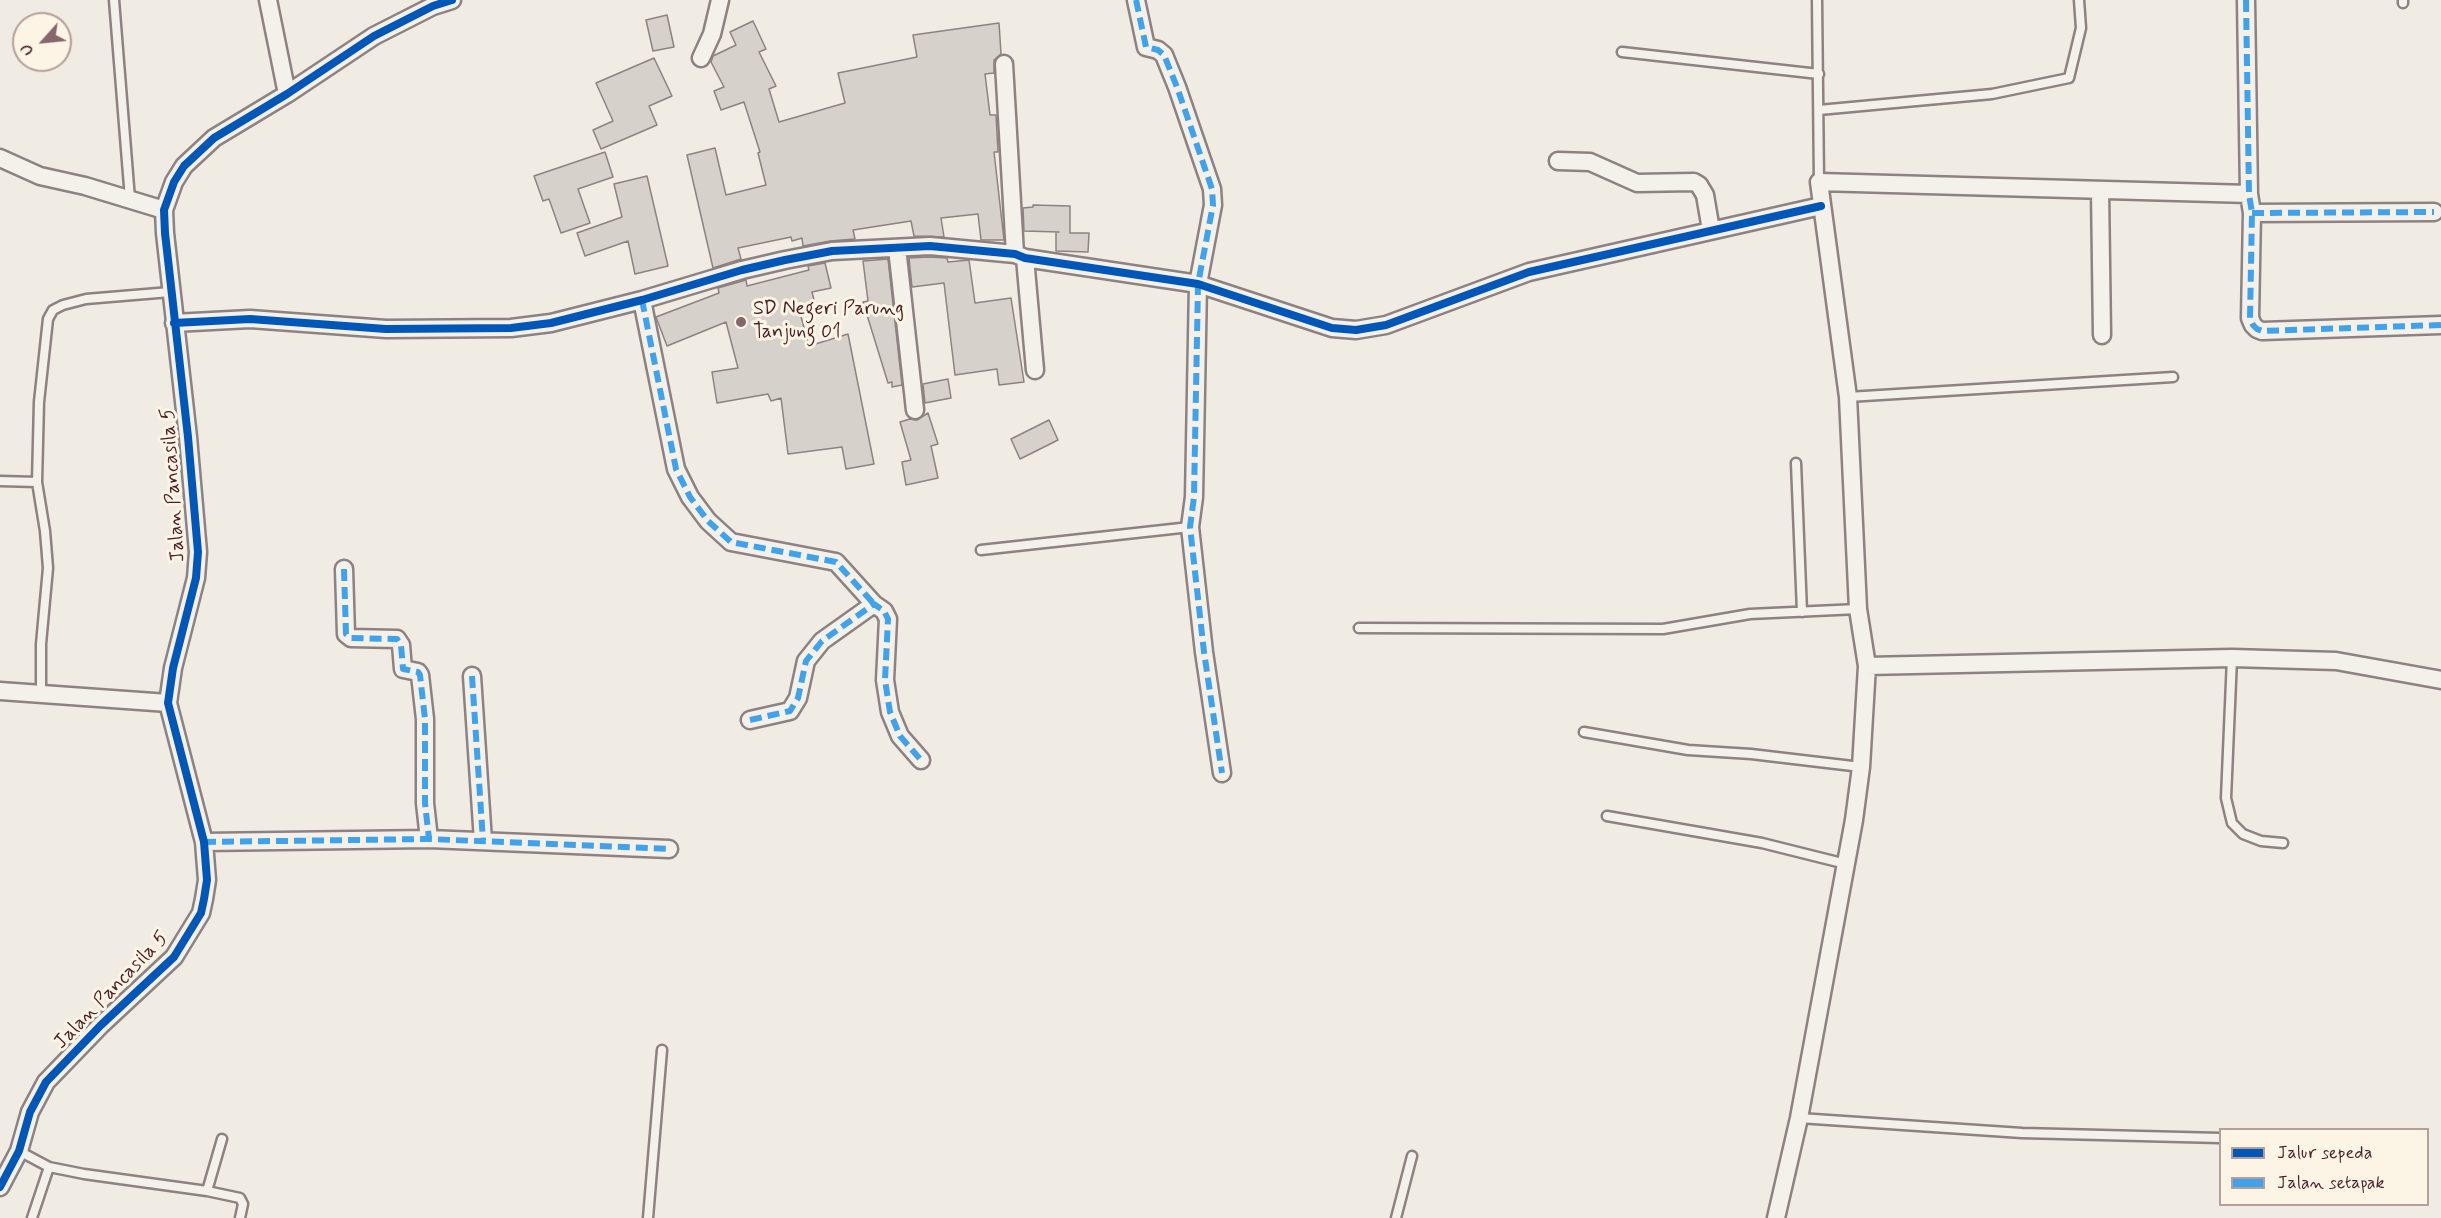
<!DOCTYPE html>
<html>
<head>
<meta charset="utf-8">
<style>
	body { margin:0 }
	#map { position:relative; width:2441px; height:1218px; overflow:hidden; background:#f0ebe3; font-family:Mynerve,sans-serif }
	canvas { display:block }
	.legend { position:absolute; left:2219px; top:1128px; width:210px; height:78px; box-sizing:border-box; background:#fcf5e5; border:2px solid #b59f9b; margin:0; padding:8px 10px; list-style:none; font-size:18px; color:#4a1f2b }
	.legend li { display:flex; align-items:center; gap:12px; height:30px }
	.legend b { width:30px; border:2px solid #b59f9b }
	.north { position:absolute; left:12px; top:12px; width:60px; height:60px; box-sizing:border-box; background:#fcf5e5; border:2px solid #b59f9b; border-radius:50%; rotate:243deg; font-size:16px; font-weight:700; line-height:24px; text-align:center; color:#4a1f2b }
	.north::after { content:''; display:block; margin:auto; width:21px; height:27px; background:#84666b; clip-path:polygon(50% 0,100% 100%,50% 72%,0 100%) }
</style>
</head>
<body>
<div id="map">
<canvas width="2441" height="1218"></canvas>
<ul class="legend">
<li><b style="height:8px;background:#0057b8"></b>Jalur sepeda</li>
<li><b style="height:8px;background:#40a2eb"></b>Jalan setapak</li>
</ul>
<div class="north">U</div>
</div>
<script>
const ctx = document.querySelector('canvas').getContext('2d');
ctx.lineJoin = 'round';
function fill(path, color) { ctx.fillStyle = color; ctx.fill(path, 'evenodd'); }
const toPath = rows => new Path2D(rows.map(r => 'M' + r).join(''));
function trace(path, color, width, dash) { ctx.strokeStyle = color; ctx.lineWidth = width; ctx.lineCap = dash ? 'butt' : 'round'; ctx.setLineDash(dash || []); ctx.stroke(path); }
function label(font, color, halo, rows, align = 'center') {
  ctx.font = font + ' Mynerve,sans-serif'; ctx.lineWidth = 6; ctx.setLineDash([]); ctx.textBaseline = 'middle'; ctx.strokeStyle = halo; ctx.fillStyle = color; for (const [text, x, y, turn = 0] of rows) {
    ctx.save(); ctx.translate(x, y); ctx.rotate((+turn || 0) * Math.PI / 180); ctx.textAlign = isNaN(turn) ? turn : align; if (halo) ctx.strokeText(text, 0, 0); ctx.fillText(text, 0, 0); ctx.restore();
  }
}
const building = toPath([
	[667,15,674,47,653,51,646,20,667,15],
	[753,21,766,49,759,52,776,86,769,89,779,122,845,103,838,73,917,57,913,35,999,23,1001,54,994,60,994,73,985,74,990,115,996,115,998,152,994,152,1004,240,981,240,978,214,941,218,944,237,914,236,911,221,853,230,855,239,830,241,803,246,802,238,792,241,791,237,738,248,741,259,713,268,687,155,715,148,726,195,766,185,758,153,760,152,744,102,721,110,714,91,724,87,711,62,713,56,736,45,730,32,753,21],
	[654,58,672,96,649,106,657,125,601,149,593,130,613,121,596,83,654,58],
	[605,152,613,177,578,189,590,223,561,233,549,199,543,201,534,176,605,152],
	[647,176,668,266,635,274,628,241,585,256,577,233,622,217,614,184,647,176],
	[1033,205,1070,206,1070,233,1089,233,1088,252,1056,251,1056,232,1059,232,1024,231,1023,208,1033,207,1033,205],
	[930,257,947,258,948,262,969,260,975,303,1011,298,1024,382,999,385,997,369,955,375,944,283,912,287,909,258,930,257],
	[888,259,902,385,892,387,892,382,888,383,863,302,868,301,863,261,888,259],
	[825,263,831,288,812,292,815,304,799,309,809,346,848,334,874,464,846,469,842,447,788,454,781,398,771,401,768,394,717,403,712,372,738,368,726,322,667,346,656,317,719,293,718,288,746,280,747,286,809,270,808,266,825,263],
	[948,379,951,398,925,403,923,384,948,379],
	[928,413,938,444,931,446,938,478,906,485,902,462,911,460,900,422,910,419,917,420,928,413],
	[1049,420,1058,440,1020,459,1011,439,1049,420]
]);
const service = toPath([
	[114,0,130,199],
	[1817,0,1819,182],
	[2403,0,2403,3],
	[1622,52,1819,74],
	[1819,110,1992,94,2069,78,2081,28,2079,0],
	[1848,397,2173,377],
	[1796,463,1802,612],
	[0,481,37,482,45,531,48,568,41,644,41,694],
	[37,482,39,402,48,319,53,310,63,305,86,299,170,292],
	[981,550,1190,527],
	[1359,628,1663,629,1750,614,1858,609],
	[2232,658,2226,798,2232,823,2243,834,2261,841,2283,843],
	[1584,732,1688,750,1751,754,1861,767],
	[1607,816,1762,843,1846,864],
	[1799,1118,2022,1133,2220,1138],
	[19,1151,49,1167,84,1174,207,1191,222,1139],
	[207,1191,240,1198,243,1204,240,1218],
	[32,1218,49,1167],
	[648,1218,662,1050],
	[1396,1218,1412,1156]
]);
const minor = toPath([
	[268,0,287,94],
	[1136,0,1146,47,1158,50,1164,55,1177,87,1212,189,1213,205,1198,284,1194,497,1190,527,1204,652,1222,773],
	[2246,0,2249,194,2252,213,2250,318,2253,325,2257,329,2262,331,2441,325],
	[701,58,712,34,720,0],
	[1004,64,1015,254],
	[0,158,40,176,85,186,164,210],
	[1558,161,1590,162,1637,183,1694,182,1699,185,1705,195,1711,230],
	[2100,190,2102,335],
	[2252,213,2434,212],
	[897,248,915,410],
	[1025,258,1035,370],
	[642,300,676,469,690,497,708,521,731,542,836,562,874,604],
	[174,323,250,319,386,329,511,328,551,323,642,300,742,270,785,260,832,251,930,246,1015,254,1025,258,1198,284,1332,328,1356,330,1386,325,1529,272,1821,206],
	[344,569,346,634,351,638,397,639,401,645,403,669,418,672,420,675,425,719,425,803,429,839],
	[1867,666,1858,609,1848,397,1819,182,2249,194],
	[472,676,483,841],
	[0,691,168,703],
	[750,720,790,711,798,698,806,661,822,641,874,604,884,611,888,619,885,680,890,712,900,736,921,760],
	[204,842,429,839,669,849],
	[0,1187,19,1151,30,1112,46,1082,101,1025,174,957,201,913,204,899,207,880,204,842,168,703,173,668,196,578,198,552,188,437,165,233,164,210,174,182,184,166,214,138,287,94,374,36,433,6,452,0],
	[1776,1218,1799,1118,1854,820,1861,767,1867,666,2232,658,2336,661,2441,680]
]);
const quiet = toPath([
	[1136,0,1146,47,1158,50,1164,55,1177,87,1212,189,1213,205,1198,284,1194,497,1190,527,1204,652,1222,773],
	[2246,0,2249,194,2252,213,2250,318,2253,325,2257,329,2262,331,2441,325],
	[2252,213,2434,212],
	[642,300,676,469,690,497,708,521,731,542,836,562,874,604],
	[344,569,346,634,351,638,397,639,401,645,403,669,418,672,420,675,425,719,425,803,429,839],
	[472,676,483,841],
	[750,720,790,711,798,698,806,661,822,641,874,604,884,611,888,619,885,680,890,712,900,736,921,760],
	[204,842,429,839,669,849]
]);
const cycleway = toPath([
	[174,323,250,319,386,329,511,328,551,323,642,300,742,270,785,260,832,251,930,246,1015,254,1025,258,1198,284,1332,328,1356,330,1386,325,1529,272,1821,206],
	[0,1187,19,1151,30,1112,46,1082,101,1025,174,957,201,913,204,899,207,880,204,842,168,703,173,668,196,578,198,552,188,437,165,233,164,210,174,182,184,166,214,138,287,94,374,36,433,6,452,0]
]);
const markers = [
	[741,322,6,"#84666b"]
];
const poiNames = [
	["SD Negeri Parung",753,310],
	["Tanjung 01",753,333]
];
const streetNames = [
	["Jalan Pancasila 5",174,485,-94],
	["Jalan Pancasila 5",112,991,-46]
];
fill(building, '#d7d1cc');
trace(building, '#8d8281', 1.5);
trace(service, '#8d8281', 13);
trace(minor, '#8d8281', 21);
trace(service, '#f4f1eb', 8);
trace(minor, '#f4f1eb', 16);
trace(quiet, '#40a2eb', 6, [12, 6]);
trace(cycleway, '#0057b8', 8);
for (const [x, y, r, color] of markers) { const dot = new Path2D(); dot.arc(x, y, r, 0, 2 * Math.PI); ctx.fillStyle = color; ctx.fill(dot); trace(dot, '#fcf5e5', 2); }
label('20px', '#4a1f2b', '#fcf5e5', poiNames, 'left');
label('20px', '#4a1f2b', '#fcf5e5', streetNames);
</script>
</body>
</html>
